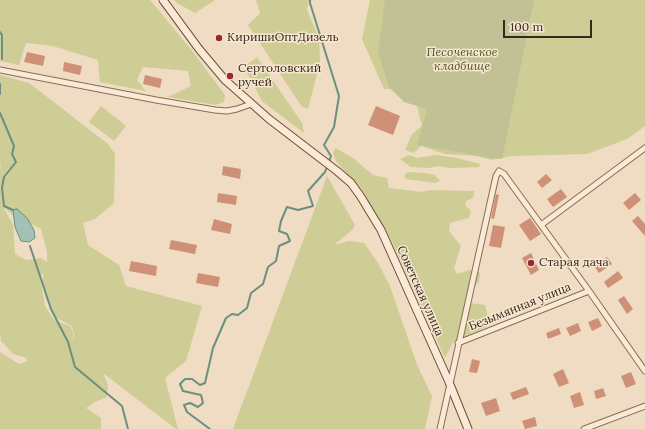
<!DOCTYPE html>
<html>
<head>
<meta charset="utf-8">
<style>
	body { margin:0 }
	#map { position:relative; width:645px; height:429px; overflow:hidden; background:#efdcc2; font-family:Lora,serif }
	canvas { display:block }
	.scale { position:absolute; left:503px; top:20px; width:89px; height:18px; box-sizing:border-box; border:2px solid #38271d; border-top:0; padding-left:5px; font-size:12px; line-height:14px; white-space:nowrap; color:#38271d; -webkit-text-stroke:3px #f6e7d1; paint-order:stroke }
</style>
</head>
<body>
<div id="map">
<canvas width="645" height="429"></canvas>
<div class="scale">100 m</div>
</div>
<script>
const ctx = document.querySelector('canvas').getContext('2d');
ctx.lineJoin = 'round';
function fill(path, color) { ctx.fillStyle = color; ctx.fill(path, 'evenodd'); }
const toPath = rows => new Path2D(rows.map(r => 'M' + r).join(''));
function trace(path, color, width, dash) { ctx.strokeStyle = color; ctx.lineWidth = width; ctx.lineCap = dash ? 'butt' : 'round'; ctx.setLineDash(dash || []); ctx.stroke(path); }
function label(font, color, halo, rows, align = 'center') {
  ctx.font = font + ' Lora,serif'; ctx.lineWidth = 3; ctx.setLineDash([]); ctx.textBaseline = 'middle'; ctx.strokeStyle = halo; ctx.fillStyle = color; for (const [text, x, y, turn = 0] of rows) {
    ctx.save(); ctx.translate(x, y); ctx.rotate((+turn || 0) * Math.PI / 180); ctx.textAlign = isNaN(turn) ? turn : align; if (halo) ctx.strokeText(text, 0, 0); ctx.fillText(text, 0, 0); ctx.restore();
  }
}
const green = toPath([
	[0,0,150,0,193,52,225,95,224,102,216,105,168,97,191,86,188,71,143,67,137,80,146,91,100,82,98,60,53,46,26,43,19,65,0,61],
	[174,0,215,0,195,13,177,3],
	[256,0,309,0,307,10,319,38,320,62,308,109,302,107,248,25,260,13],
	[370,0,429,0,414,89,384,89,362,39],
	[436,0,645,0,645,126,627,139,587,154,511,156,492,160,476,156,445,154,421,146,414,153,405,150,412,134,422,126,416,102],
	[257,57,302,123,304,133,262,101,244,67],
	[0,75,29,83,108,144,115,154,114,203,95,219,83,223,88,245,119,265,126,286,202,306,186,361,165,378,178,429,176,429,103,373,108,385,107,397,95,402,86,408,101,418,101,429,0,429,0,352,19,364,28,361,24,357,13,354,1,341,1,336,0,337,0,172,1,162,0,164],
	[3,207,20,221,24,220,41,229,47,252,47,262,41,258,26,260,15,254,13,225],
	[44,274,42,283,46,299,55,317,72,326,74,335,73,343,73,332,70,326,54,320,45,306,40,278,40,276],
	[101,106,126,126,114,141,89,122],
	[335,148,353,158,373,175,387,178,389,188,422,192,429,190,474,191,473,198,466,201,465,205,471,211,469,218,450,223,449,231,461,246,454,268,457,274,473,269,480,273,479,282,468,291,466,300,470,303,485,305,488,317,486,327,453,342,445,358,393,244,361,189,336,161,333,154],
	[409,155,417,158,436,155,457,158,480,164,479,167,449,168,438,166,429,168,411,167,400,159],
	[407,172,425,173,435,175,440,181,435,183,406,179,404,176],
	[327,176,355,225,353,229,334,245,349,241,364,243,378,263,390,286,417,365,432,396,425,429,233,429]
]);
const cemetery = toPath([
	[385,0,534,0,502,159,492,158,417,145,427,109,404,102,389,87,378,52]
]);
const water = toPath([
	[17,209,27,218,34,230,35,238,29,242,21,241,15,227,13,210,17,209]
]);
const stream = toPath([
	[0,32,2,35,2,59],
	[0,94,0,84],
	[0,113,14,146,12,154,16,162,4,177,2,188,4,206,13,210],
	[30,246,51,309,68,342,75,367,122,406,128,429],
	[210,429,187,412,184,405,190,403,198,407,203,403,201,395,183,391,180,384,185,379,192,379,200,385,205,383,213,348,226,318,232,314,238,315,247,308,251,293,263,284,268,267,276,261,279,246,290,241,287,234,279,231,281,221,287,207,298,210,313,206,308,191,325,172,331,156,324,145,334,127,339,96,310,3,310,0]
]);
const building = toPath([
	[27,52,45,56,43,66,24,62],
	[64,62,82,66,80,75,63,71],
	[145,75,162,79,160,88,143,84],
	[376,106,400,116,393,135,368,125],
	[223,166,241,169,240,179,222,175],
	[546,174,552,180,542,188,537,182],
	[561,189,567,197,553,207,547,199],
	[218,193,237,196,236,205,217,202],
	[635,193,641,200,629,210,623,203],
	[496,194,499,195,494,219,491,218],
	[638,216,645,224,645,236,632,221],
	[530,218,541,234,530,241,519,225],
	[214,219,232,224,230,234,211,230],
	[493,225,505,227,501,248,489,246],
	[171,240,197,245,195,254,169,249],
	[531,253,539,270,531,275,522,258],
	[607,257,612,264,599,273,594,266],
	[131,261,157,266,156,276,129,271],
	[618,271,623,278,608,288,604,282],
	[198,273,220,277,218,287,196,283],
	[624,296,633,309,627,314,618,300],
	[598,318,602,326,592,331,588,322],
	[578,323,581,331,570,336,566,328],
	[559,328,561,334,548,339,546,333],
	[472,359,480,361,477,373,469,372],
	[563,369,569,383,559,387,553,374],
	[631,372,636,384,626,388,621,376],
	[526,387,529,394,513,400,510,393],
	[603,388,606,396,596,399,594,391],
	[580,392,584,405,574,408,570,396],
	[496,398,500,411,486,416,481,403],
	[535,417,537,426,525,429,522,421]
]);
const street = toPath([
	[0,70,156,100,215,110,227,111,237,109,251,104],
	[541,225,645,148],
	[458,343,589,291],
	[440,429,496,176,499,171,504,174,589,291,645,371],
	[584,429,645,406]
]);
const secondary = toPath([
	[163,0,199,49,225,80,269,119,337,171,351,183,361,197,381,230,449,382,468,429]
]);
const markers = [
	[219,38,4,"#9a2737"],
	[230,76,4,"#9a2737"],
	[531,263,4,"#9a2737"]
];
const poiNames = [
	["КиришиОптДизель",227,38],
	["Сертоловский",238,69],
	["ручей",238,83],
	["Старая дача",539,263]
];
const parkNames = [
	["Песоченское",462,53],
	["кладбище",462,67]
];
const streetNames = [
	["Советская улица",420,291,66],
	["Безымянная улица",520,307,-22]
];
fill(green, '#cdcd95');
fill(cemetery, '#c2c195');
fill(water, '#a4c1b5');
trace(water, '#6b9082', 1);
trace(stream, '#6b9082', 2);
fill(building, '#ce9076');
trace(street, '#896c58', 7);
trace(secondary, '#6b4d3c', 9);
trace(street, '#faead5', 5);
trace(secondary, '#faead5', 7);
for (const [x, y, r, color] of markers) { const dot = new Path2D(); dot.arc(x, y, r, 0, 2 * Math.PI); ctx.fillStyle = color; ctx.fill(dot); trace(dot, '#f6e7d1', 1.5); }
label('12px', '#38271d', '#f6e7d1', poiNames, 'left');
label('italic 12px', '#4f5523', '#f6e7d1', parkNames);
label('12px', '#38271d', '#f6e7d1', streetNames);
</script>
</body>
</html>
